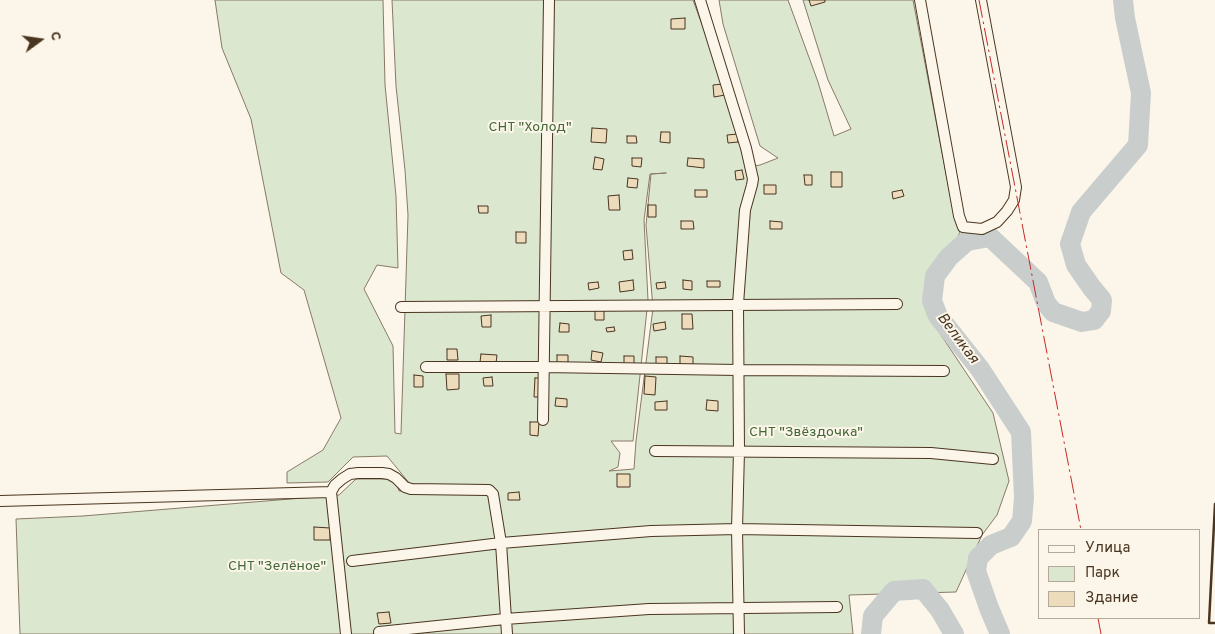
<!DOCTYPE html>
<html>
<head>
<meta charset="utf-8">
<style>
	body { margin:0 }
	#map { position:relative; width:1215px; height:634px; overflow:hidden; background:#fbf6e9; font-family:Overpass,sans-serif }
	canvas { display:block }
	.legend { position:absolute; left:1038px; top:529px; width:162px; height:90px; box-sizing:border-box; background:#fbf6e9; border:1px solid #b4a999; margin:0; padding:6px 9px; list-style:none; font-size:15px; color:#4a3520 }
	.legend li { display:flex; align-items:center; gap:10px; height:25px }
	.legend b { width:25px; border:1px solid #b4a999 }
	.north { position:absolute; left:15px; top:15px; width:50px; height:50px; -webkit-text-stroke:4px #fbf6e9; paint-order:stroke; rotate:76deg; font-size:14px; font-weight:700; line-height:20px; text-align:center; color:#4a3520 }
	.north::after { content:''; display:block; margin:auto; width:18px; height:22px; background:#4a3520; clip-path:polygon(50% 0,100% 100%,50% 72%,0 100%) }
</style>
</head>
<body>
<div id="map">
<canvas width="1215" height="634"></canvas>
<ul class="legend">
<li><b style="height:6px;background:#fbf6e9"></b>Улица</li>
<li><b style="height:14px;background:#dce7d0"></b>Парк</li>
<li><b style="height:14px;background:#ecdcbc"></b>Здание</li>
</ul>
<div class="north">С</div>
</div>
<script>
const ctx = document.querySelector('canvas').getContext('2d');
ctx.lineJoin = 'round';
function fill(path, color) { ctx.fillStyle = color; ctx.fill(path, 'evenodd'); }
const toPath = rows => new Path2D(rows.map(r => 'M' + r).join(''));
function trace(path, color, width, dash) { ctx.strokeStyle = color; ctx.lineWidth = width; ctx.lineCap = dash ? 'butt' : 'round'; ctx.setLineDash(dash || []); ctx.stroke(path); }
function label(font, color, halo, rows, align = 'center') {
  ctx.font = font + ' Overpass,sans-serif'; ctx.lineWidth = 4; ctx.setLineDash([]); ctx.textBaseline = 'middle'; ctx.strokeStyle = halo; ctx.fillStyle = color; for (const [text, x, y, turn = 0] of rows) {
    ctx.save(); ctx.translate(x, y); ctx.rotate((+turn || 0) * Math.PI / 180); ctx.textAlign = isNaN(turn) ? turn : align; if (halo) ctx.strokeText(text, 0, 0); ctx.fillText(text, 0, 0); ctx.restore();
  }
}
const green = toPath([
	[215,0,383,0,385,85,396,196,398,268,377,265,364,289,393,346,395,433,401,434,408,215,405,170,396,86,392,0,693,0,730,101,748,167,760,165,778,158,760,146,723,24,719,0,788,0,818,82,834,136,851,129,828,80,803,0,913,0,953,210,960,233,928,281,927,314,993,413,1009,481,997,515,982,535,956,592,849,595,853,634,20,634,16,519,83,516,339,495,356,479,395,479,399,491,454,486,410,484,387,456,353,457,328,482,287,483,287,472,323,450,341,418,304,290,281,273,251,119,222,48,215,0],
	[666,173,651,174,646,225,653,308,636,441,634,469,609,471,618,467,620,453,611,441,633,441,648,300,644,220,650,174,666,173]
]);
const river = toPath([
	[871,634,873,616,894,591,923,589,940,610,954,634],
	[1000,634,989,608,976,571,978,558,991,545,1011,537,1022,521,1024,498,1021,432,980,369,938,316,932,301,935,276,949,257,967,241,990,237,1038,282,1046,303,1053,312,1082,322,1094,320,1101,311,1102,300,1092,288,1076,265,1070,244,1081,212,1138,145,1141,93,1125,18,1123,0]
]);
const building = toPath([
	[809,0,825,0,825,2,811,6,809,0],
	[685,18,685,29,671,29,671,19,685,18],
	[723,84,725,95,714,97,713,85,723,84],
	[592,128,607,129,606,143,591,142,592,128],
	[661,132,670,132,670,143,660,142,661,132],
	[738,134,738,142,728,143,727,135,738,134],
	[627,136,636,136,637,143,627,143,627,136],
	[595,157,604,159,602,170,593,169,595,157],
	[632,158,642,158,641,167,632,166,632,158],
	[688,158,704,159,704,168,687,166,688,158],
	[742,170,744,179,736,180,735,171,742,170],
	[831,172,842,172,842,187,831,187,831,172],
	[804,175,812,175,812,185,805,185,804,175],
	[628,178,638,179,637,188,627,187,628,178],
	[764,185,776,185,776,194,764,194,764,185],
	[695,190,707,190,707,197,695,197,695,190],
	[902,190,904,196,893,199,892,192,902,190],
	[619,195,620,210,609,210,608,196,619,195],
	[648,205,656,205,656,217,648,217,648,205],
	[478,206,488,206,488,213,479,213,478,206],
	[681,221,693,221,694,229,681,229,681,221],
	[770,221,782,222,782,229,770,229,770,221],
	[516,232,526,232,526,243,516,243,516,232],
	[632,250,633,259,624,260,623,251,632,250],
	[633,280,634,290,620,292,619,282,633,280],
	[683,280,692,281,692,290,683,289,683,280],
	[707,281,720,281,720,287,707,287,707,281],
	[598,282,599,288,589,290,588,283,598,282],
	[665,282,666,288,657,289,656,283,665,282],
	[595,310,604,310,604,320,595,320,595,310],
	[682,314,692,314,693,329,682,329,682,314],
	[491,315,491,327,482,327,481,316,491,315],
	[665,322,666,329,654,331,653,324,665,322],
	[560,323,569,324,569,332,559,332,560,323],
	[614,327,615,331,607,332,606,328,614,327],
	[447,349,457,349,458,360,447,360,447,349],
	[592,351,603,353,601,362,591,360,592,351],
	[481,354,497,355,496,363,480,362,481,354],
	[557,355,568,355,568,365,557,365,557,355],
	[624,356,634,356,634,364,624,364,624,356],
	[680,356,693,357,693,365,680,365,680,356],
	[656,357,667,357,667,364,656,364,656,357],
	[446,374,459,374,459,389,447,390,446,374],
	[414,375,423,376,423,387,414,387,414,375],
	[645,376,656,377,655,395,644,394,645,376],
	[492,377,493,386,484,386,483,378,492,377],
	[535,378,540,378,539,397,534,397,535,378],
	[556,398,567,399,567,407,555,406,556,398],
	[707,400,718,401,718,411,706,410,707,400],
	[667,401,667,410,655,410,655,402,667,401],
	[530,422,539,422,538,436,530,435,530,422],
	[617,474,630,474,630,487,617,487,617,474],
	[519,492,520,500,508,500,508,493,519,492],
	[314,527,330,528,330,540,314,540,314,527],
	[389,612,391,623,379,624,377,613,389,612]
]);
const minor = toPath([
	[700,0,746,148,753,179,752,185,745,210,738,304,739,451,737,529,739,634],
	[920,0,959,216,963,227,982,229,997,222,1007,211,1014,200,1016,187,981,0],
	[401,307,897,304],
	[426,367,543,367,739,370,944,371],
	[543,420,549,0],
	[655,451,931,453,993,459],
	[331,492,346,634],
	[0,501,331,492,335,485,342,479,350,474,358,473,382,473,389,474,396,478,405,487,411,489,489,490,493,494,501,543,507,634],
	[352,561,501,543,651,531,737,529,977,533],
	[379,632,505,619,649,609,837,607]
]);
const wall = toPath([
	[1215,504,1209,623,1215,623]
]);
const power = toPath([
	[979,0,1081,530],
	[1098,618,1101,634]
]);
const parkNames = [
	["СНТ \"Холод\"",530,128],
	["СНТ \"Звёздочка\"",806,433],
	["СНТ \"Зелёное\"",277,567]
];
const waterNames = [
	["Великая",957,339,53]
];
fill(green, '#dce7d0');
trace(green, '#887966', 1);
trace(river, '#c9cecd', 20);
fill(building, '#ecdcbc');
trace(building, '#4a3520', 1);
trace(minor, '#4a3520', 12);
trace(minor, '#fbf6e9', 10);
trace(wall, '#4a3520', 2.5);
trace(power, '#c62828', 1, [18, 4, 2.5, 4]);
label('14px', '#436837', '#fbf6e9', parkNames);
label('italic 15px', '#4a3520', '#fbf6e9', waterNames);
</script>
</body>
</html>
